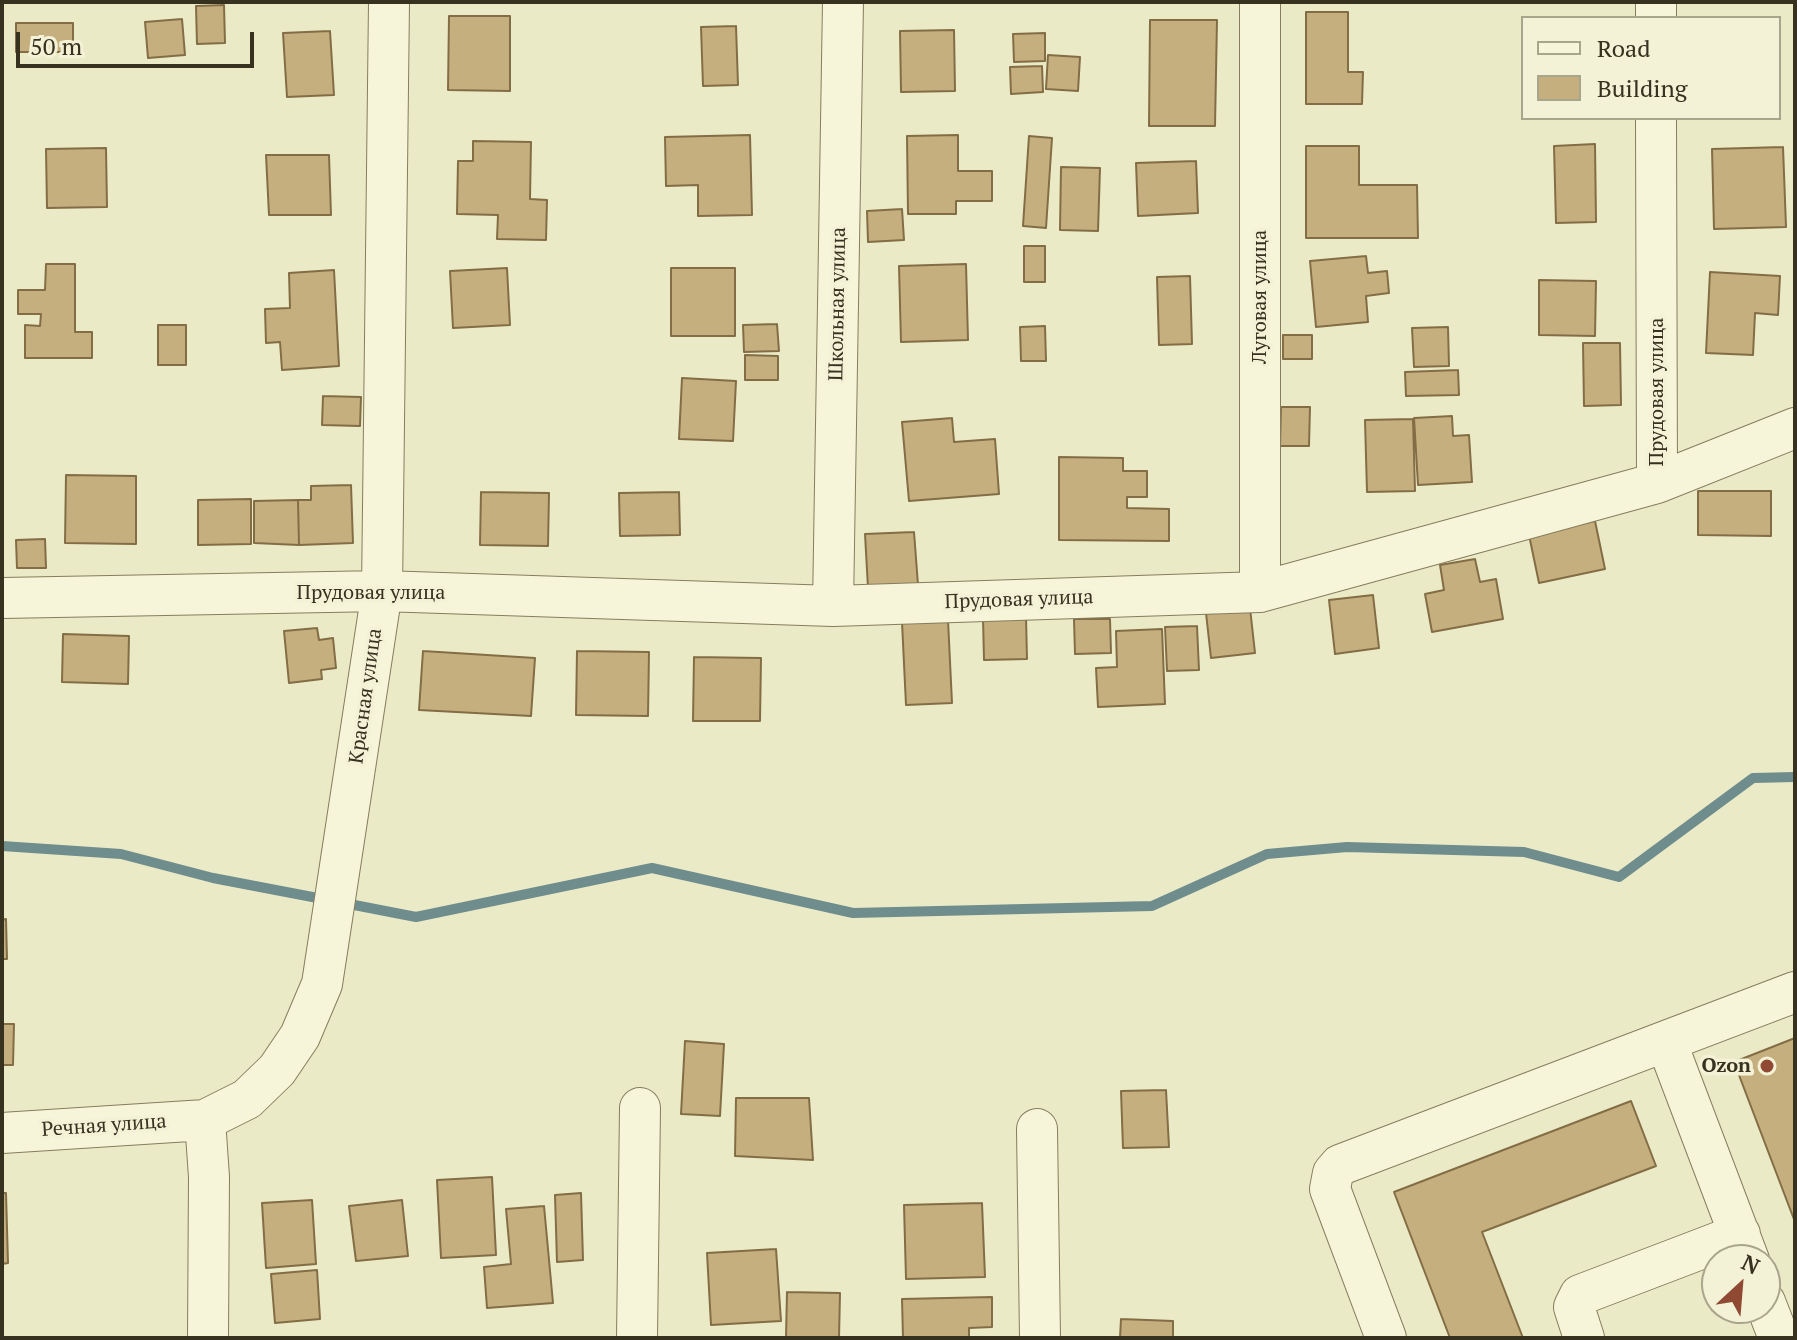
<!DOCTYPE html>
<html>
<head>
<meta charset="utf-8">
<style>
	body { margin:0 }
	#map { position:relative; width:1797px; height:1340px; overflow:hidden; background:#ebeac7; font-family:"PT Serif",serif }
	canvas { display:block }
	.frame { position:absolute; inset:0; border:4px solid #373120; pointer-events:none }
	.legend { position:absolute; left:1521px; top:16px; width:260px; height:104px; box-sizing:border-box; background:#f3f2d6; border:2px solid #a8a58d; margin:0; padding:10px 14px; list-style:none; font-size:24px; color:#373120 }
	.legend li { display:flex; align-items:center; gap:16px; height:40px }
	.legend b { width:40px; border:2px solid #a8a58d }
	.north { position:absolute; left:1701px; top:1244px; width:80px; height:80px; box-sizing:border-box; background:#f3f2d6; border:2px solid #a8a58d; border-radius:50%; rotate:26deg; font-size:22px; font-weight:700; line-height:32px; text-align:center; color:#373120 }
	.north::after { content:''; display:block; margin:auto; width:28px; height:36px; background:#904932; clip-path:polygon(50% 0,100% 100%,50% 72%,0 100%) }
	.scale { position:absolute; left:16px; top:32px; width:238px; height:36px; box-sizing:border-box; border:4px solid #373120; border-top:0; padding-left:10px; font-size:24px; line-height:28px; white-space:nowrap; color:#373120; -webkit-text-stroke:6px #f3f2d6; paint-order:stroke }
</style>
</head>
<body>
<div id="map">
<canvas width="1797" height="1340"></canvas>
<div class="frame"></div>
<ul class="legend">
<li><b style="height:10px;background:#f6f5d9"></b>Road</li>
<li><b style="height:22px;background:#c6af7f"></b>Building</li>
</ul>
<div class="north">N</div>
<div class="scale">50 m</div>
</div>
<script>
const ctx = document.querySelector('canvas').getContext('2d');
ctx.lineJoin = 'round';
const toPath = rows => new Path2D(rows.map(r => 'M' + r).join(''));
function trace(path, color, width, dash) { ctx.strokeStyle = color; ctx.lineWidth = width; ctx.lineCap = dash ? 'butt' : 'round'; ctx.setLineDash(dash || []); ctx.stroke(path); }
function fill(path, color) { ctx.fillStyle = color; ctx.fill(path, 'evenodd'); }
function label(font, color, halo, rows, align = 'center') {
  ctx.font = font + ' "PT Serif",serif'; ctx.lineWidth = 7; ctx.setLineDash([]); ctx.textBaseline = 'middle'; ctx.strokeStyle = halo; ctx.fillStyle = color; for (const [text, x, y, turn = 0] of rows) {
    ctx.save(); ctx.translate(x, y); ctx.rotate((+turn || 0) * Math.PI / 180); ctx.textAlign = isNaN(turn) ? turn : align; if (halo) ctx.strokeText(text, 0, 0); ctx.fillText(text, 0, 0); ctx.restore();
  }
}
const stream = toPath([
	[2,846,121,854,213,878,328,900],
	[344,903,416,917,652,868,853,913,1152,906,1267,854,1347,847,1524,852,1619,877,1753,778,1795,777]
]);
const building = toPath([
	[224,5,225,43,197,44,196,6,224,5],
	[1306,12,1348,12,1348,72,1363,72,1362,104,1306,104,1306,12],
	[449,16,510,16,510,91,448,90,449,16],
	[182,19,185,55,148,58,145,22,182,19],
	[1150,20,1217,20,1215,126,1149,126,1150,20],
	[16,23,73,23,73,52,16,52,16,23],
	[736,26,738,85,703,86,701,27,736,26],
	[954,30,955,91,901,92,900,31,954,30],
	[330,31,334,95,287,97,283,33,330,31],
	[1045,33,1045,61,1014,62,1013,34,1045,33],
	[1048,55,1080,57,1078,91,1046,89,1048,55],
	[1042,66,1043,92,1011,94,1010,67,1042,66],
	[750,135,752,215,698,216,698,185,666,186,665,137,750,135],
	[958,135,958,171,992,171,992,201,956,201,956,214,908,214,907,136,958,135],
	[1029,136,1052,138,1046,228,1023,226,1029,136],
	[473,141,531,142,530,199,547,200,546,240,497,239,498,215,457,214,458,161,473,161,473,141],
	[1595,144,1596,222,1556,223,1554,146,1595,144],
	[1306,146,1359,146,1359,185,1417,185,1418,238,1306,238,1306,146],
	[1783,147,1786,227,1714,229,1712,149,1783,147],
	[106,148,107,207,47,208,46,149,106,148],
	[266,155,329,155,331,215,269,215,266,155],
	[1196,161,1198,213,1138,216,1136,163,1196,161],
	[1061,167,1100,168,1098,231,1060,230,1061,167],
	[902,209,904,240,868,242,867,211,902,209],
	[1024,246,1045,246,1045,282,1024,282,1024,246],
	[1366,256,1368,273,1387,271,1389,293,1366,296,1368,322,1316,327,1310,261,1366,256],
	[46,264,75,264,75,332,92,332,92,358,25,358,25,325,40,326,41,314,18,314,18,290,45,290,46,264],
	[966,264,968,340,901,342,899,266,966,264],
	[507,268,510,325,453,328,450,271,507,268],
	[671,268,735,268,735,336,671,336,671,268],
	[334,270,339,366,282,370,280,342,266,343,265,309,290,308,289,273,334,270],
	[1710,272,1780,276,1778,315,1755,313,1753,355,1706,353,1710,272],
	[1190,276,1192,344,1159,345,1157,277,1190,276],
	[1539,280,1596,281,1595,336,1539,335,1539,280],
	[777,324,779,351,744,352,743,325,777,324],
	[158,325,186,325,186,365,158,365,158,325],
	[1045,326,1046,361,1021,361,1020,327,1045,326],
	[1448,327,1449,366,1414,367,1412,328,1448,327],
	[1283,335,1312,335,1312,359,1283,359,1283,335],
	[1583,343,1620,343,1621,405,1584,406,1583,343],
	[745,355,778,356,778,380,745,380,745,355],
	[1458,370,1459,395,1406,396,1405,372,1458,370],
	[682,378,736,381,733,441,679,439,682,378],
	[323,396,361,397,360,426,322,425,323,396],
	[1281,407,1310,407,1309,446,1280,446,1281,407],
	[1452,416,1453,436,1469,435,1472,482,1418,485,1414,418,1452,416],
	[952,418,954,442,995,439,999,494,909,501,902,422,952,418],
	[1413,419,1415,491,1367,492,1365,420,1413,419],
	[1059,457,1123,458,1123,471,1147,471,1147,497,1127,497,1127,508,1169,509,1169,541,1059,540,1059,457],
	[66,475,136,476,136,544,65,543,66,475],
	[351,485,353,543,299,545,298,500,311,500,311,486,351,485],
	[1698,491,1771,491,1771,536,1698,535,1698,491],
	[481,492,549,493,548,546,480,545,481,492],
	[679,492,680,535,620,536,619,493,679,492],
	[251,499,251,544,198,545,198,500,251,499],
	[298,500,299,545,254,543,254,501,298,500],
	[1595,521,1605,569,1539,583,1529,535,1595,521],
	[914,532,918,585,868,588,865,534,914,532],
	[45,539,46,568,17,568,16,540,45,539],
	[1475,559,1480,582,1496,579,1503,619,1432,632,1425,594,1444,590,1440,565,1475,559],
	[1373,595,1379,648,1335,654,1329,600,1373,595],
	[1250,608,1255,653,1211,658,1206,613,1250,608],
	[1026,617,1027,659,984,660,983,618,1026,617],
	[1074,619,1110,619,1111,653,1075,654,1074,619],
	[948,620,952,703,906,705,902,622,948,620],
	[1197,626,1199,670,1167,671,1165,627,1197,626],
	[317,628,319,640,333,638,336,668,321,670,322,679,289,683,284,631,317,628],
	[1162,629,1165,704,1098,707,1096,668,1117,667,1116,631,1162,629],
	[63,634,129,636,128,684,62,682,63,634],
	[423,651,535,658,531,716,419,710,423,651],
	[577,651,649,652,648,716,576,715,577,651],
	[694,657,761,658,760,721,693,721,694,657],
	[6,919,7,959,2,959,2,920,6,919],
	[2,1024,14,1024,13,1065,2,1065,2,1024],
	[1795,1038,1795,1222,1734,1062,1795,1038],
	[685,1041,724,1044,720,1116,681,1114,685,1041],
	[1166,1090,1169,1147,1123,1148,1121,1091,1166,1090],
	[736,1098,809,1098,813,1160,735,1156,736,1098],
	[1631,1101,1656,1166,1482,1232,1523,1338,1450,1338,1394,1192,1631,1101],
	[492,1177,496,1255,441,1258,437,1180,492,1177],
	[2,1193,6,1193,8,1263,2,1264,2,1193],
	[581,1193,583,1260,557,1262,555,1195,581,1193],
	[312,1200,316,1264,266,1268,262,1203,312,1200],
	[402,1200,408,1256,356,1261,349,1206,402,1200],
	[982,1203,985,1277,906,1279,904,1205,982,1203],
	[544,1206,553,1303,487,1308,484,1267,511,1264,506,1209,544,1206],
	[776,1249,781,1321,711,1325,707,1253,776,1249],
	[317,1270,320,1319,275,1323,271,1274,317,1270],
	[787,1292,840,1293,839,1338,786,1338,787,1292],
	[992,1297,992,1327,969,1328,969,1338,903,1338,902,1299,992,1297],
	[1121,1319,1173,1321,1173,1338,1120,1338,1121,1319]
]);
const minor = toPath([
	[1656,2,1656,18],
	[1657,483,1795,428],
	[1260,592,1260,2],
	[2,598,382,591,833,606,1260,592,1657,483,1656,118],
	[833,606,843,2],
	[1666,1041,1749,1260],
	[205,1120,209,1177,208,1338],
	[1037,1129,1040,1338],
	[2,1133,205,1120,247,1099,277,1070,300,1036,322,984,382,591,389,2],
	[1765,1302,1779,1338],
	[637,1338,640,1108],
	[1386,1338,1330,1189,1333,1173,1340,1165,1795,992],
	[1584,1338,1574,1307,1580,1295,1740,1234]
]);
const markers = [
	[1767,1066,8,"#904932"]
];
const streetNames = [
	["Луговая улица",1260,297,-90],
	["Школьная улица",838,304,-89],
	["Прудовая улица",1657,392,-90],
	["Прудовая улица",371,593],
	["Прудовая улица",1019,600,-2],
	["Красная улица",366,696,-82],
	["Речная улица",104,1126,-4]
];
const poiNames = [
	["Ozon",1751,1066]
];
trace(stream, '#6f8d8d', 10);
fill(building, '#c6af7f');
trace(building, '#836d45', 2);
trace(minor, '#857d5d', 42);
trace(minor, '#f6f5d9', 40);
for (const [x, y, r, color] of markers) { const dot = new Path2D(); dot.arc(x, y, r, 0, 2 * Math.PI); ctx.fillStyle = color; ctx.fill(dot); trace(dot, '#f3f2d6', 3); }
label('20px', '#373120', '#f3f2d6', streetNames);
label('bold 20px', '#373120', '#f3f2d6', poiNames, 'right');
</script>
</body>
</html>
